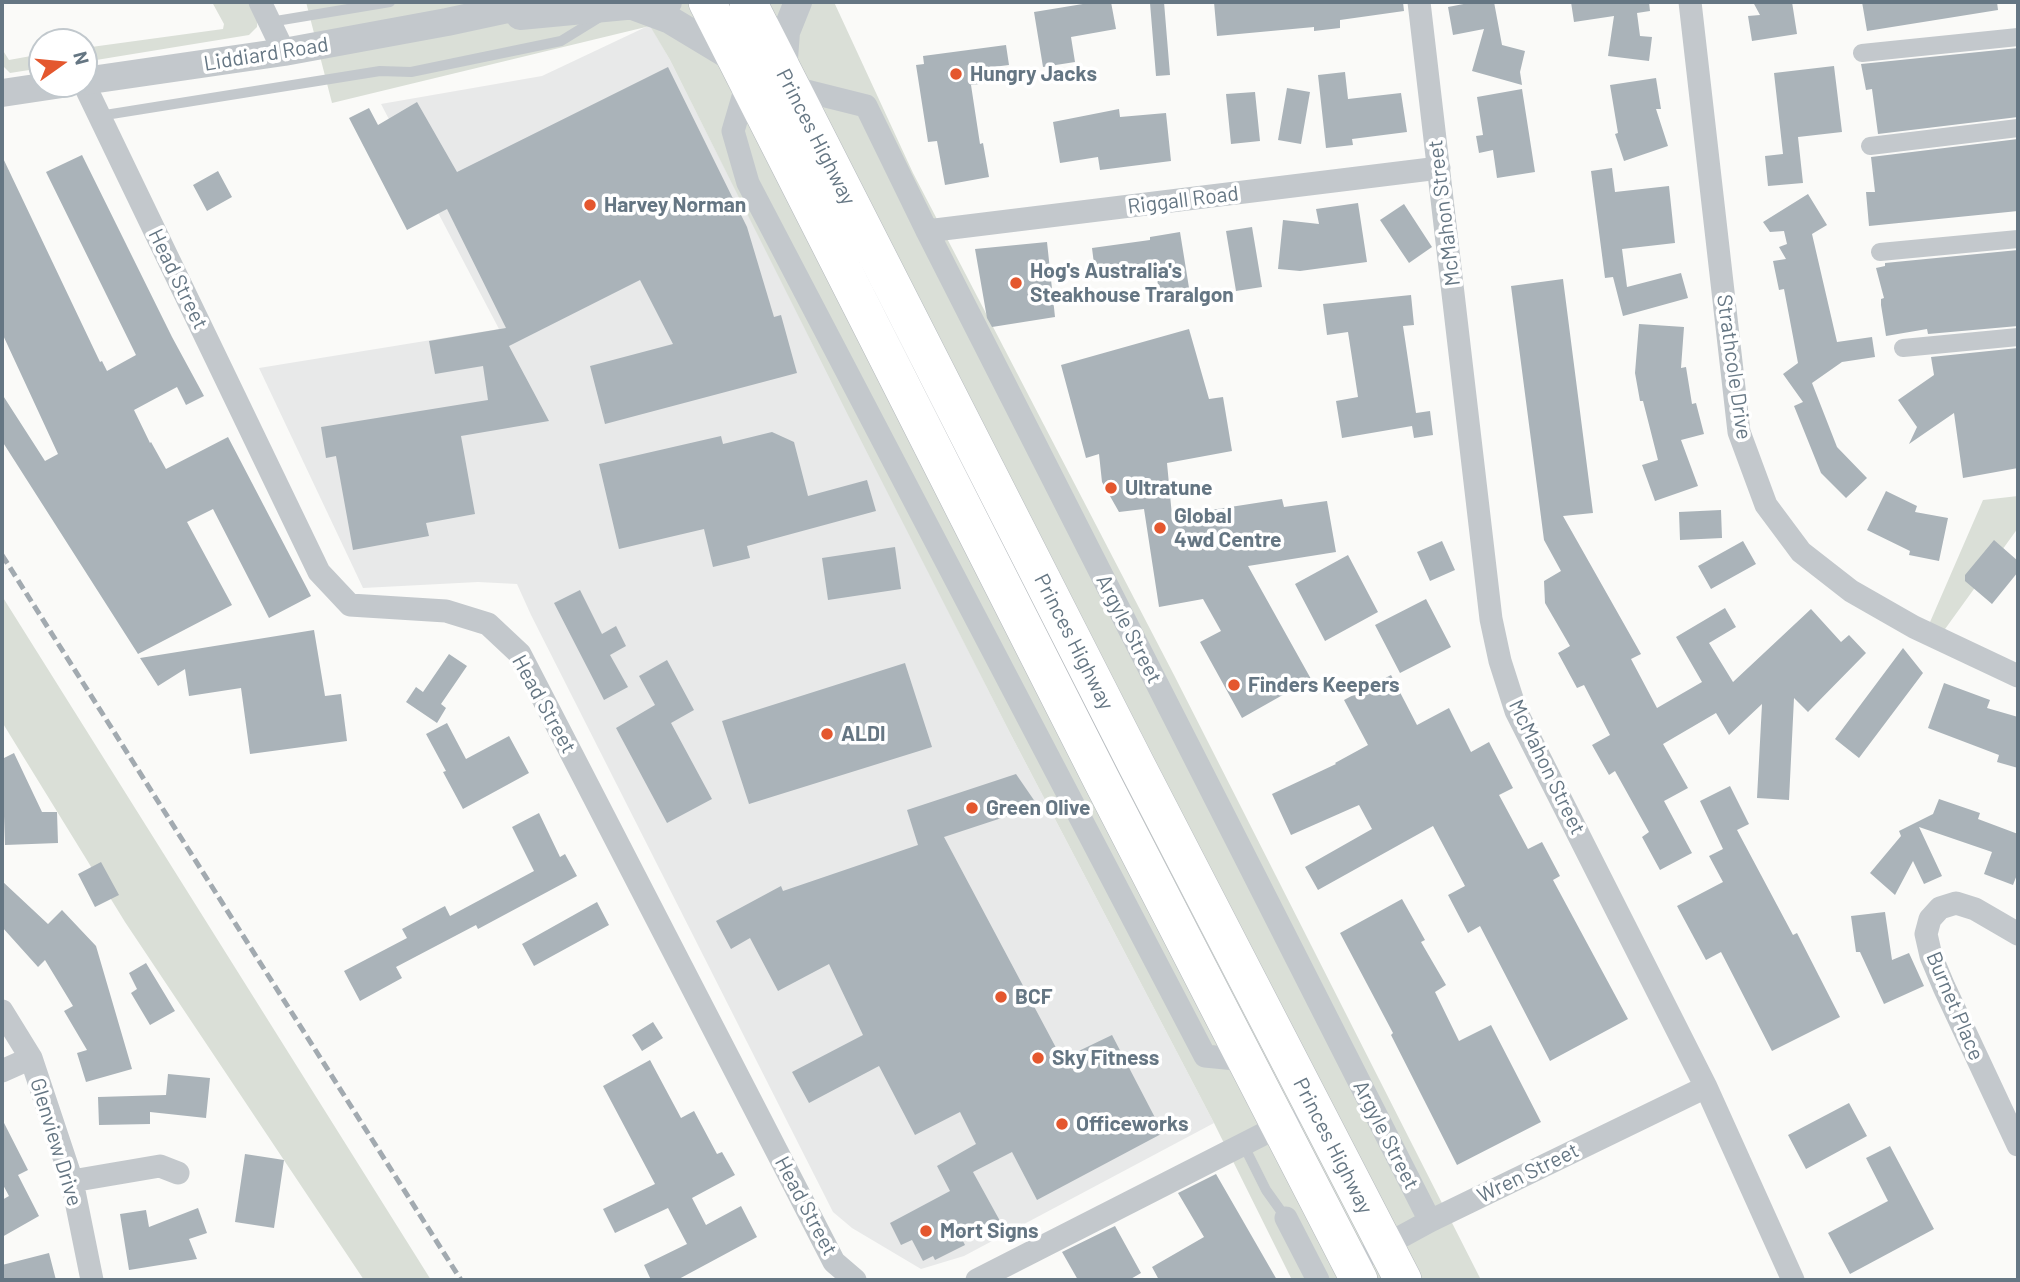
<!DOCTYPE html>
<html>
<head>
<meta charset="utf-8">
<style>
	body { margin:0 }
	#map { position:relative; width:2020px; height:1282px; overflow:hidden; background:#fafaf8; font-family:Barlow,sans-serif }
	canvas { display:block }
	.frame { position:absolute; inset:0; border:4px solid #657683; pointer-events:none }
	.north { position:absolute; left:28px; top:28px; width:70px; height:70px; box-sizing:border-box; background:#fff; border:2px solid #c1c8cd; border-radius:50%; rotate:75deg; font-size:19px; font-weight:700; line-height:28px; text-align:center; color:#657683 }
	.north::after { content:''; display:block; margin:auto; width:24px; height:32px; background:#e4572e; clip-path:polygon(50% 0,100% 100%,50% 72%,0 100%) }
</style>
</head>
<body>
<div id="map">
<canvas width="2020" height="1282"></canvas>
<div class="frame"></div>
<div class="north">N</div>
</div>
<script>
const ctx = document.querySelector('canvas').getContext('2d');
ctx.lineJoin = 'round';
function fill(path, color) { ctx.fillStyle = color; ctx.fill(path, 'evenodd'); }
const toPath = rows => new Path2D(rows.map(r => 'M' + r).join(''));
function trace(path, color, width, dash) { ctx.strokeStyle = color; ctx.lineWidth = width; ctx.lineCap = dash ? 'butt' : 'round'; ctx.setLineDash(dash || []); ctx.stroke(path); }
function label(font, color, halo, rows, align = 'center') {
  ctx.font = font + ' Barlow,sans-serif'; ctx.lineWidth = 7; ctx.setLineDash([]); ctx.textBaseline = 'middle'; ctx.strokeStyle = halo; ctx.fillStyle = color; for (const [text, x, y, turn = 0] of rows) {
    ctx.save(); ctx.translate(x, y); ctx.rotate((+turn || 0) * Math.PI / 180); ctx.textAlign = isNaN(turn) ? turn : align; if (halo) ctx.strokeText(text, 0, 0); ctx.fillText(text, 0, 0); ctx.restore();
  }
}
const built = toPath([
	[650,25,670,60,1010,733,1214,1123,964,1256,921,1269,852,1228,833,1212,531,615,517,584,478,582,363,588,259,368,499,329,381,104,542,76]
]);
const green = toPath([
	[212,2,252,2,258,15,257,27,249,35,84,62,84,48,223,29,224,24],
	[306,2,834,2,913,173,1174,675,1481,1280,1292,1280,1214,1123,1010,733,849,417,670,60,650,26,332,103],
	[2,49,9,60,42,54,42,68,10,73,2,65],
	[2018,496,2018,528,1940,636,1927,629,1983,500],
	[2,596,431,1280,364,1280,125,922,2,722]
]);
const building = toPath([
	[1095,2,1111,2,1116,29,1071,37,1075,62,1043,67,1034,12],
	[1164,2,1170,75,1156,76,1150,3],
	[1214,2,1403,2,1404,11,1340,20,1340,28,1314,31,1314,27,1217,36],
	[1474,2,1494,2,1502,45,1525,51,1520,72,1522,85,1472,71,1484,29,1453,35,1448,7],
	[1571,2,1649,2,1650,11,1637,13,1640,36,1652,37,1649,61,1608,56,1614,16,1574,22],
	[1753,2,1792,2,1797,34,1752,41,1748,16,1760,15],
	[1862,2,1997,2,1998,10,1867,31],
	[1006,45,1009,65,993,67,995,82,971,85,980,144,983,143,989,177,945,185,937,141,928,142,916,65,924,64,923,56],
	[2018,48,2018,117,1878,134,1872,89,1866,90,1861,64],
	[1834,66,1842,132,1798,137,1803,183,1768,186,1765,156,1783,154,1774,73],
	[668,67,747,227,774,317,781,315,797,373,605,424,590,366,673,344,640,280,509,346,549,421,461,436,475,514,426,523,429,536,353,550,336,456,326,458,321,427,488,400,483,366,435,374,429,341,506,328,447,209,407,230,349,118,369,108,378,125,417,102,457,172],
	[1345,72,1348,99,1401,93,1407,132,1352,139,1353,145,1326,148,1318,75],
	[1656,78,1661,109,1656,109,1668,146,1624,161,1615,134,1618,133,1610,85],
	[1287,88,1310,92,1301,144,1278,140],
	[1522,89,1535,172,1497,178,1493,150,1479,153,1476,136,1483,135,1477,97],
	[1255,92,1260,141,1231,144,1226,94],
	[1119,109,1120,117,1166,113,1171,161,1100,170,1098,157,1060,163,1053,122],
	[2018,139,2018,211,1869,226,1866,192,1875,192,1871,157],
	[82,155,172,337,204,396,186,405,177,387,134,410,150,443,151,442,166,469,228,437,311,596,269,618,213,509,187,522,232,605,138,654,2,441,2,394,45,461,58,454,2,333,2,156,100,362,102,361,107,371,136,355,46,172],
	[1612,168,1615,192,1669,186,1675,243,1622,249,1627,287,1681,273,1688,298,1623,316,1613,277,1605,278,1591,171],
	[218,171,232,197,207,211,193,185],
	[1808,194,1827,225,1812,234,1837,342,1872,337,1875,357,1842,362,1812,383,1837,447,1867,478,1846,498,1821,473,1794,406,1803,402,1783,374,1798,363,1784,289,1779,290,1773,261,1786,259,1779,247,1787,244,1784,231,1770,232,1763,222],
	[1358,203,1367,262,1300,271,1278,269,1283,220,1319,224,1316,209],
	[1404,204,1432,247,1409,263,1380,220],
	[1252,227,1262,287,1236,291,1226,231],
	[1180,232,1190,294,1160,299,1156,272,1096,280,1092,248,1150,240,1150,237],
	[1047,242,1055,317,992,327,987,318,975,249],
	[2018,250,2018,279,2016,279,2018,326,1928,334,1927,329,1886,336,1881,305,1881,299,1884,298,1876,268,1885,266,1885,263],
	[1563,279,1593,513,1563,516,1641,654,1631,659,1657,708,1702,682,1676,637,1725,608,1736,627,1709,643,1733,682,1811,609,1841,642,1849,635,1866,653,1808,712,1794,698,1789,800,1757,798,1762,704,1729,735,1716,713,1663,744,1688,788,1664,801,1692,853,1660,870,1642,837,1649,832,1615,771,1609,775,1592,745,1610,735,1584,685,1577,688,1558,653,1570,646,1545,603,1544,581,1561,571,1544,540,1511,286],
	[1411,295,1414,325,1403,326,1416,413,1430,411,1433,435,1414,438,1412,426,1342,438,1336,401,1358,397,1348,332,1327,335,1323,304],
	[1639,324,1684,327,1681,368,1686,367,1692,404,1696,403,1704,434,1681,440,1698,486,1655,501,1642,465,1658,460,1643,401,1640,401,1635,373],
	[1189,329,1209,399,1223,397,1232,451,1167,463,1172,516,1282,499,1284,507,1327,501,1336,552,1248,566,1311,679,1242,718,1200,642,1221,631,1203,599,1159,607,1144,509,1119,512,1102,482,1099,454,1086,458,1061,365],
	[2018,348,2018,468,1963,478,1954,413,1909,444,1917,427,1898,400,1934,375,1931,357],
	[772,432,794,442,808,496,867,480,876,511,747,546,750,558,713,567,704,529,619,549,599,464,721,436,723,444],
	[1886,491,1917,506,1915,512,1948,518,1939,561,1909,555,1910,551,1867,530],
	[1721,510,1722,538,1680,540,1679,512],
	[1994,540,2018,561,2018,572,1992,604,1965,581,1965,575],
	[1442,541,1455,570,1430,581,1417,552],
	[1743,541,1756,564,1711,589,1698,566],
	[895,547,901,589,828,600,822,558],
	[1348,555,1378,612,1325,641,1295,584],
	[580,590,602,634,616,626,626,646,610,655,628,687,604,700,554,603],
	[1426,599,1451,647,1400,673,1375,625],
	[314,630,325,696,341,694,347,741,250,754,241,688,189,696,185,669,158,686,140,658],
	[1903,648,1923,673,1859,758,1835,739],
	[449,654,467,666,441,704,446,708,437,723,406,702,416,687,423,692],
	[667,660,694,710,671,723,712,799,667,823,616,728,655,705,639,676],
	[905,663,932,747,749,804,722,721],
	[1391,675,1417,725,1449,708,1471,752,1489,742,1513,788,1499,795,1528,849,1542,842,1560,876,1553,880,1628,1019,1550,1061,1480,926,1468,933,1448,895,1465,886,1433,826,1318,890,1305,867,1372,829,1359,805,1291,835,1272,794,1336,764,1335,763,1368,745,1344,700],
	[1944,683,1990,700,1987,708,2018,717,2018,768,1997,762,1999,755,1928,728],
	[447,723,466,759,509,736,529,773,463,809,443,772,446,771,426,734],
	[14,753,42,812,57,812,58,843,5,845,2,759],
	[1016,774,1038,806,944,837,1062,1059,1112,1035,1163,1133,1037,1200,1012,1152,973,1172,1000,1221,963,1241,965,1245,935,1260,933,1256,923,1261,912,1240,901,1245,890,1223,950,1191,937,1166,976,1144,960,1112,915,1135,879,1066,809,1103,792,1072,863,1035,829,964,778,991,750,938,731,949,716,921,781,886,783,891,918,845,907,810],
	[1730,786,1749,824,1737,830,1793,935,1797,933,1840,1017,1772,1051,1721,952,1706,960,1677,906,1723,882,1709,856,1723,849,1700,801],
	[1939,799,1980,813,1978,819,2018,834,2018,872,2013,885,1984,874,1992,852,1919,827,1942,876,1924,884,1913,861,1895,895,1870,873,1901,836,1899,831,1933,814],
	[539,813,560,857,565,854,577,876,478,929,476,925,396,967,402,978,360,1001,344,971,407,938,402,929,445,906,450,916,534,871,512,827],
	[101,862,119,895,95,907,78,874],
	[2,881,48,924,62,910,96,946,132,1069,86,1082,77,1053,87,1050,64,1011,73,1006,45,960,38,967,2,927],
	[1402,899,1425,940,1421,942,1446,985,1435,992,1459,1041,1491,1025,1541,1122,1457,1165,1391,1035,1393,1033,1340,933],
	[597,902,609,925,534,966,522,944],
	[1885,912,1892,960,1909,953,1924,986,1884,1004,1860,952,1856,952,1851,916],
	[146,963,175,1011,150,1025,131,993,137,989,129,973],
	[653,1022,663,1038,642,1051,632,1035],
	[650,1060,681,1118,694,1111,717,1154,722,1152,735,1175,692,1198,706,1225,741,1206,757,1237,677,1280,651,1280,644,1265,687,1244,668,1208,615,1233,603,1209,655,1184,603,1086],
	[168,1074,210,1078,206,1118,150,1112,150,1124,99,1125,98,1097,166,1095],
	[1849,1103,1867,1136,1806,1169,1788,1135],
	[2,1119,28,1170,18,1175,39,1216,2,1237,2,1200,9,1196,2,1183],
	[1890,1146,1934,1229,1850,1274,1828,1233,1888,1201,1866,1158],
	[245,1154,284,1160,274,1228,235,1222],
	[1216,1174,1277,1280,1159,1280,1152,1267,1204,1237,1178,1193],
	[198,1208,207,1233,189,1239,197,1259,129,1270,120,1214,146,1210,149,1227],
	[1115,1226,1141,1273,1129,1280,1078,1280,1062,1252],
	[49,1253,56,1280,2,1280,2,1265]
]);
const service = toPath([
	[270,22,390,2],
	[99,116,380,71,411,72,561,41,600,17],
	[1243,1144,1266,1190,1286,1218]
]);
const pedestrian = toPath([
	[1862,53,2018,37],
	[1870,146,2018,128],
	[1880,252,2018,239],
	[1903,348,2018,337]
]);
const minor = toPath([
	[260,2,284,52],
	[1419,2,1491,619,1500,661,1516,711,1706,1087,1793,1280],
	[1690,2,1739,432,1766,505,1801,552,1851,591,1914,627,2018,676],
	[748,80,733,131,748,183,1205,1056,1246,1060],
	[84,84,319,572,350,605,446,611,488,624,520,654,834,1262,855,1280],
	[790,87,866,106,927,231,1430,1221],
	[927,231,1439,168],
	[2018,934,1975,909,1956,903,1940,908,1930,919,1926,934,1931,956,1944,987,2018,1145],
	[2,1011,31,1058,72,1181,92,1280],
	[2,1071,31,1058],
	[72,1181,160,1166,178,1173],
	[1286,1218,1318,1280],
	[1351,1264,1430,1221,1706,1087],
	[977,1280,1289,1121]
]);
const tertiary = toPath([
	[635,7,670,20,738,61],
	[520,16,668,2],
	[783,72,786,32,798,2],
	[84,81,284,52,447,22,540,2],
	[2,93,62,84]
]);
const trunk = toPath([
	[707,2,1102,781,1359,1280],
	[748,2,1137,766,1403,1280]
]);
const rail = toPath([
	[2,555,461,1280]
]);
const markers = [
	[956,74,7,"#e4572e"],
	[590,205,7,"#e4572e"],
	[1016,283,7,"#e4572e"],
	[1111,488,7,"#e4572e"],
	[1160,528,7,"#e4572e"],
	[1234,685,7,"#e4572e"],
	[827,734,7,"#e4572e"],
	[972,808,7,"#e4572e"],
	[1001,997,7,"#e4572e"],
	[1038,1058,7,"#e4572e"],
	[1062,1124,7,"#e4572e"],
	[926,1231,7,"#e4572e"]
];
const streetNames = [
	["Liddiard Road",266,54,-9],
	["Princes Highway",816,137,63],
	["Riggall Road",1183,200,-7],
	["McMahon Street",1444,213,-97],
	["Head Street",178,279,64],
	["Strathcole Drive",1734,367,82],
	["Argyle Street",1129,629,63],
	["Princes Highway",1074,642,63],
	["Head Street",544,704,61],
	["McMahon Street",1547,767,64],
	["Burnet Place",1955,1006,67],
	["Argyle Street",1386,1135,63],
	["Glenview Drive",56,1142,73],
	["Princes Highway",1333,1146,63],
	["Wren Street",1528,1173,-26],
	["Head Street",806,1206,62]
];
const poiNames = [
	["Hungry Jacks",970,74],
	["Harvey Norman",604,205],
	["Hog's Australia's",1030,271],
	["Steakhouse Traralgon",1030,295],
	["Ultratune",1125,488],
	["Global",1174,516],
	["4wd Centre",1174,540],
	["Finders Keepers",1248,685],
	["ALDI",841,734],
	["Green Olive",986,808],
	["BCF",1015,997],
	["Sky Fitness",1052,1058],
	["Officeworks",1076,1124],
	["Mort Signs",940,1231]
];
fill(built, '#e8e9e9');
fill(green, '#dadfd7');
fill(building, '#aab3b9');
trace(trunk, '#b4b9bd', 38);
trace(service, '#c3c8cc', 10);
trace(pedestrian, '#c3c8cc', 18);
trace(minor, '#c3c8cc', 23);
trace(tertiary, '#c3c8cc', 28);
trace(trunk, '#fff', 37);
trace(rail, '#a2aab0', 5, [10, 5]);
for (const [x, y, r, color] of markers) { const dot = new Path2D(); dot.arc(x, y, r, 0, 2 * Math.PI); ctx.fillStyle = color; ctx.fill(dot); trace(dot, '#fff', 2.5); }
label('21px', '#657683', '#fff', streetNames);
label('bold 21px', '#657683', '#fff', poiNames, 'left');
</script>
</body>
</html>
